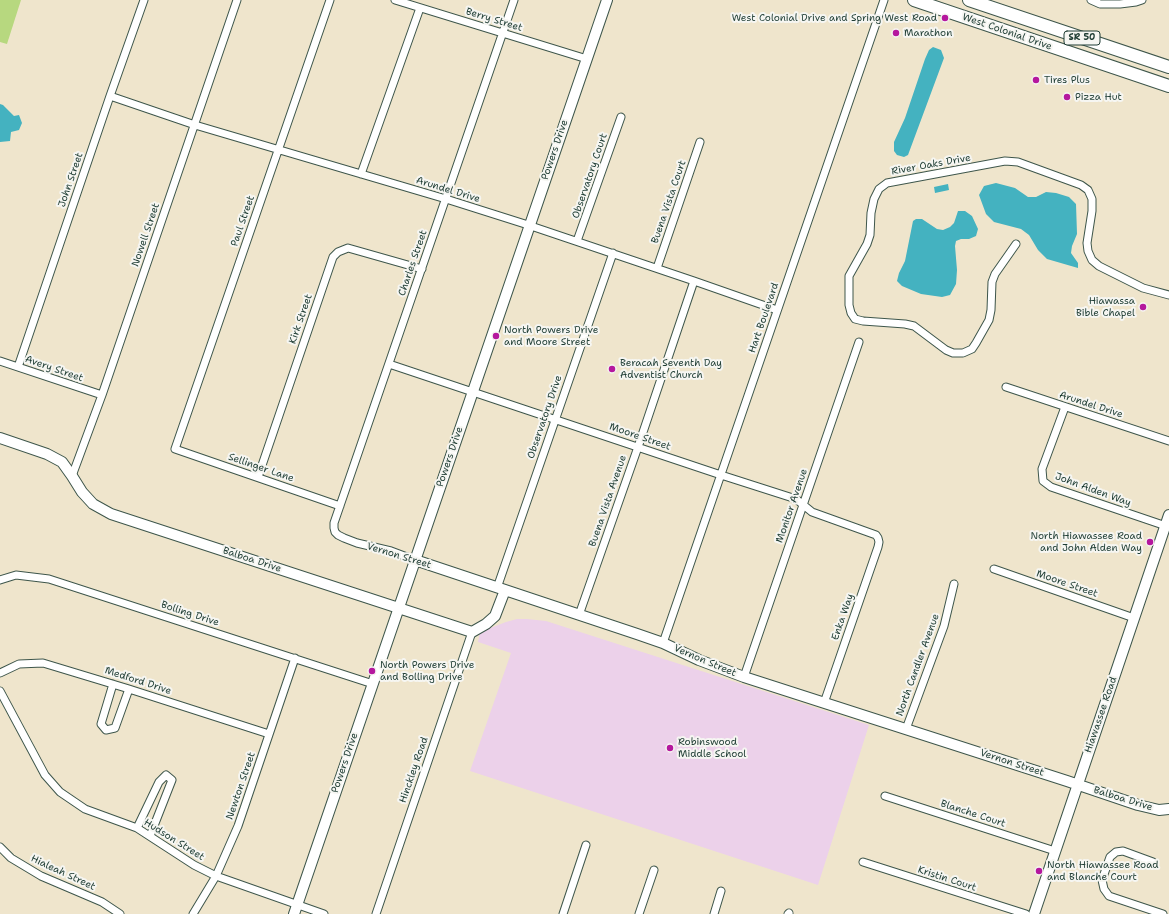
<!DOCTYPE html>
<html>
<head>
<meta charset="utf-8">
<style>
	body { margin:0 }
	canvas { display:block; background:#efe5cc }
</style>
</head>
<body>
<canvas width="1169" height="914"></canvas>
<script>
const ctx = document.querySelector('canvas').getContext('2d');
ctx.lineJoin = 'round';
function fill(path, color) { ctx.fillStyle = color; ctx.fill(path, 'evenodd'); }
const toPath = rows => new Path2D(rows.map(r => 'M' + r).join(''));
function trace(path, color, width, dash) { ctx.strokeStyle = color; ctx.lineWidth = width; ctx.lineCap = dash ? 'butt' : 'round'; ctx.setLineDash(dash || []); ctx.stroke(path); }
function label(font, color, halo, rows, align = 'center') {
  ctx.font = font + ' "Shantell Sans",sans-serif'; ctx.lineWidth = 4; ctx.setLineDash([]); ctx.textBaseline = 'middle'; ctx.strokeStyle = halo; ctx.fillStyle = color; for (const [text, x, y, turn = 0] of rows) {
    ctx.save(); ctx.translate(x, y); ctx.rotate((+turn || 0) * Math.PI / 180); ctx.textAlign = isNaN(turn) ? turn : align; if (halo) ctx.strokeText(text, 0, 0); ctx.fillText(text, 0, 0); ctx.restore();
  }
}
const built = toPath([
	[517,619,527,619,546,621,869,725,818,885,470,771,511,653,478,642,480,632,506,622]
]);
const green = toPath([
	[0,0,21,0,7,44,0,42]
]);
const water = toPath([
	[933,47,941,50,944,58,908,155,904,157,897,155,894,151,894,142,905,118,925,59,929,50],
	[0,104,3,105,14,116,19,115,22,123,19,130,11,132,10,141,0,142],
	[996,183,1015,188,1028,197,1036,197,1046,192,1056,193,1069,197,1076,204,1077,234,1072,246,1071,253,1078,263,1078,268,1047,259,1038,250,1029,235,1021,229,994,222,986,214,979,195,984,186],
	[948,184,949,190,935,193,934,187],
	[958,211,965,211,972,216,978,229,976,236,969,239,961,239,956,241,955,246,957,270,956,284,950,295,942,297,921,294,902,286,897,281,899,273,905,261,913,221,916,219,922,219,937,229,943,230,950,227,954,223]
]);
const street = toPath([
	[330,0,175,449,340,506],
	[395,0,587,59],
	[1091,0,1100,4,1120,4,1136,2,1142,0],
	[110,96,195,125,446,199,525,224,694,281,777,310],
	[361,174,420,8],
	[577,241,621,117],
	[1016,244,995,274,992,282,991,310,989,320,976,343,972,349,963,353,953,353,946,350,914,326,905,324,863,321,855,319,851,313,849,305,849,276,867,244,870,235,871,213,874,199,879,189,887,183,1005,161,1018,162,1081,185,1088,190,1092,199,1092,211,1087,243,1088,251,1092,260,1099,266,1143,288,1169,295],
	[657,268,700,142],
	[0,361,102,395],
	[389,364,721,475,796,499,812,512,876,535,878,538,879,542,878,547,824,703],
	[18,367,110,96,144,0],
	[1006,387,1169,441],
	[1065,407,1042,469,1043,481,1051,487,1166,526],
	[72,476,102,395,237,0],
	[258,477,333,257,338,252,348,248,422,269],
	[415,560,391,551,357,543,344,538,338,535,335,532,334,528,334,523,514,0],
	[994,569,1134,618],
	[0,580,16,575,49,579,373,684],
	[497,588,613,253],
	[579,615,638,447,694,281],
	[663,643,884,0],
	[0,673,19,664,43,663,129,689,269,734],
	[744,677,859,342],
	[113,684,101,724,106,730,115,728,129,689],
	[0,691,45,775,60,792,85,809,137,828,194,865,216,876,324,914],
	[906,729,944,626,954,584],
	[885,796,1055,851],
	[137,828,159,782,166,775,172,780,150,836],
	[0,847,11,858,41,876,102,902,120,914],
	[863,862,1026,914],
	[1153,862,1123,851,1116,852,1110,857,1102,880,1104,889,1109,896,1163,914],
	[193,914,216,876,238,826,295,658],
	[376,914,472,632],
	[563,914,586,845],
	[639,914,654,870],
	[714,914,721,891],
	[788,914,789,913]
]);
const secondary = toPath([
	[0,438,47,454,62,462,72,476,82,492,93,504,111,514,472,632,486,624,495,616,505,590],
	[415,560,637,634,663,643,699,660,744,677,1067,781,1138,805,1159,810,1169,809],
	[294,914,607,0],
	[1034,914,1169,515]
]);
const highway = toPath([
	[914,0,1169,86],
	[969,0,1169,67]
]);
const markers = [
	[945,18,4,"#b5179e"],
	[896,33,4,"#b5179e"],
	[1036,80,4,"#b5179e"],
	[1067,97,4,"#b5179e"],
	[1143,307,4,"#b5179e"],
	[496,336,4,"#b5179e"],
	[612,369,4,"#b5179e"],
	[1150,542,4,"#b5179e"],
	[372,671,4,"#b5179e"],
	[670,748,4,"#b5179e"],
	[1039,871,4,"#b5179e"]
];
const shields = [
	[1082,38,36]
];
const shieldNames = [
	["SR 50",1082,38]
];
const poiNames = [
	["West Colonial Drive and Spring West Road",937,18,"right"],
	["Marathon",904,33],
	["Tires Plus",1044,80],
	["Pizza Hut",1075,97],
	["Hiawassa",1135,301,"right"],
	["Bible Chapel",1135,313,"right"],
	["North Powers Drive",504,330],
	["and Moore Street",504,342],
	["Beracah Seventh Day",620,363],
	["Adventist Church",620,375],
	["North Hiawassee Road",1142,536,"right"],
	["and John Alden Way",1142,548,"right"],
	["North Powers Drive",380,665],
	["and Bolling Drive",380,677],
	["Robinswood",678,742],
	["Middle School",678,754],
	["North Hiawassee Road",1047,865],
	["and Blanche Court",1047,877]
];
const streetNames = [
	["Berry Street",494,20,17],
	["West Colonial Drive",1007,32,19],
	["Powers Drive",555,150,-71],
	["River Oaks Drive",931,165,-10],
	["Observatory Court",590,176,-71],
	["John Street",71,180,-71],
	["Arundel Drive",448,190,17],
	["Buena Vista Court",669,202,-71],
	["Paul Street",243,221,-71],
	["Nowell Street",146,235,-71],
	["Charles Street",413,263,-71],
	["Hart Boulevard",764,318,-71],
	["Kirk Street",301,319,-71],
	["Avery Street",54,369,19],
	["Arundel Drive",1091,405,18],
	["Observatory Drive",545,417,-71],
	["Moore Street",640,437,19],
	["Powers Drive",450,457,-71],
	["Sellinger Lane",261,468,19],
	["John Alden Way",1093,490,20],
	["Buena Vista Avenue",608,501,-71],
	["Monitor Avenue",792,506,-71],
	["Vernon Street",399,556,17],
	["Balboa Drive",252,560,18],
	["Moore Street",1067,584,19],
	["Bolling Drive",190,614,18],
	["Enka Way",843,617,-71],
	["Vernon Street",705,661,23],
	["North Candler Avenue",918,665,-70],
	["Medford Drive",138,681,18],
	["Hiawassee Road",1101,715,-71],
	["Powers Drive",345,763,-71],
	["Vernon Street",1012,763,18],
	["Hinckley Road",414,770,-71],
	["Newton Street",241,786,-71],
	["Balboa Drive",1123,799,17],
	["Blanche Court",973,814,18],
	["Hudson Street",174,840,32],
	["Hialeah Street",63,873,25],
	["Kristin Court",947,879,18]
];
fill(built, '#ecd1ea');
fill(green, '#b7d87f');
fill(water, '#44b2c0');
trace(street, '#3e564b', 9);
trace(secondary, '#3e564b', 12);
trace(highway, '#3e564b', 14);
trace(street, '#fff', 7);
trace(secondary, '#fff', 10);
trace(highway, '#fff', 12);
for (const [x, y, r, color] of markers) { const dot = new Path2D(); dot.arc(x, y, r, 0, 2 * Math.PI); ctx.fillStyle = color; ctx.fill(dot); trace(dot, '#f6f6f2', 1.5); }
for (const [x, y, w] of shields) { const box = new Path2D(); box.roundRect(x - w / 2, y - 7, w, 14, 3); ctx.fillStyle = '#f6f6f2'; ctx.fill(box); trace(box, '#1f3d34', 1); }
label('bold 9px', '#1f3d34', null, shieldNames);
label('10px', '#1f3d34', '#f6f6f2', poiNames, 'left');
label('10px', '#1f3d34', '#f6f6f2', streetNames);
</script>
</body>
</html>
